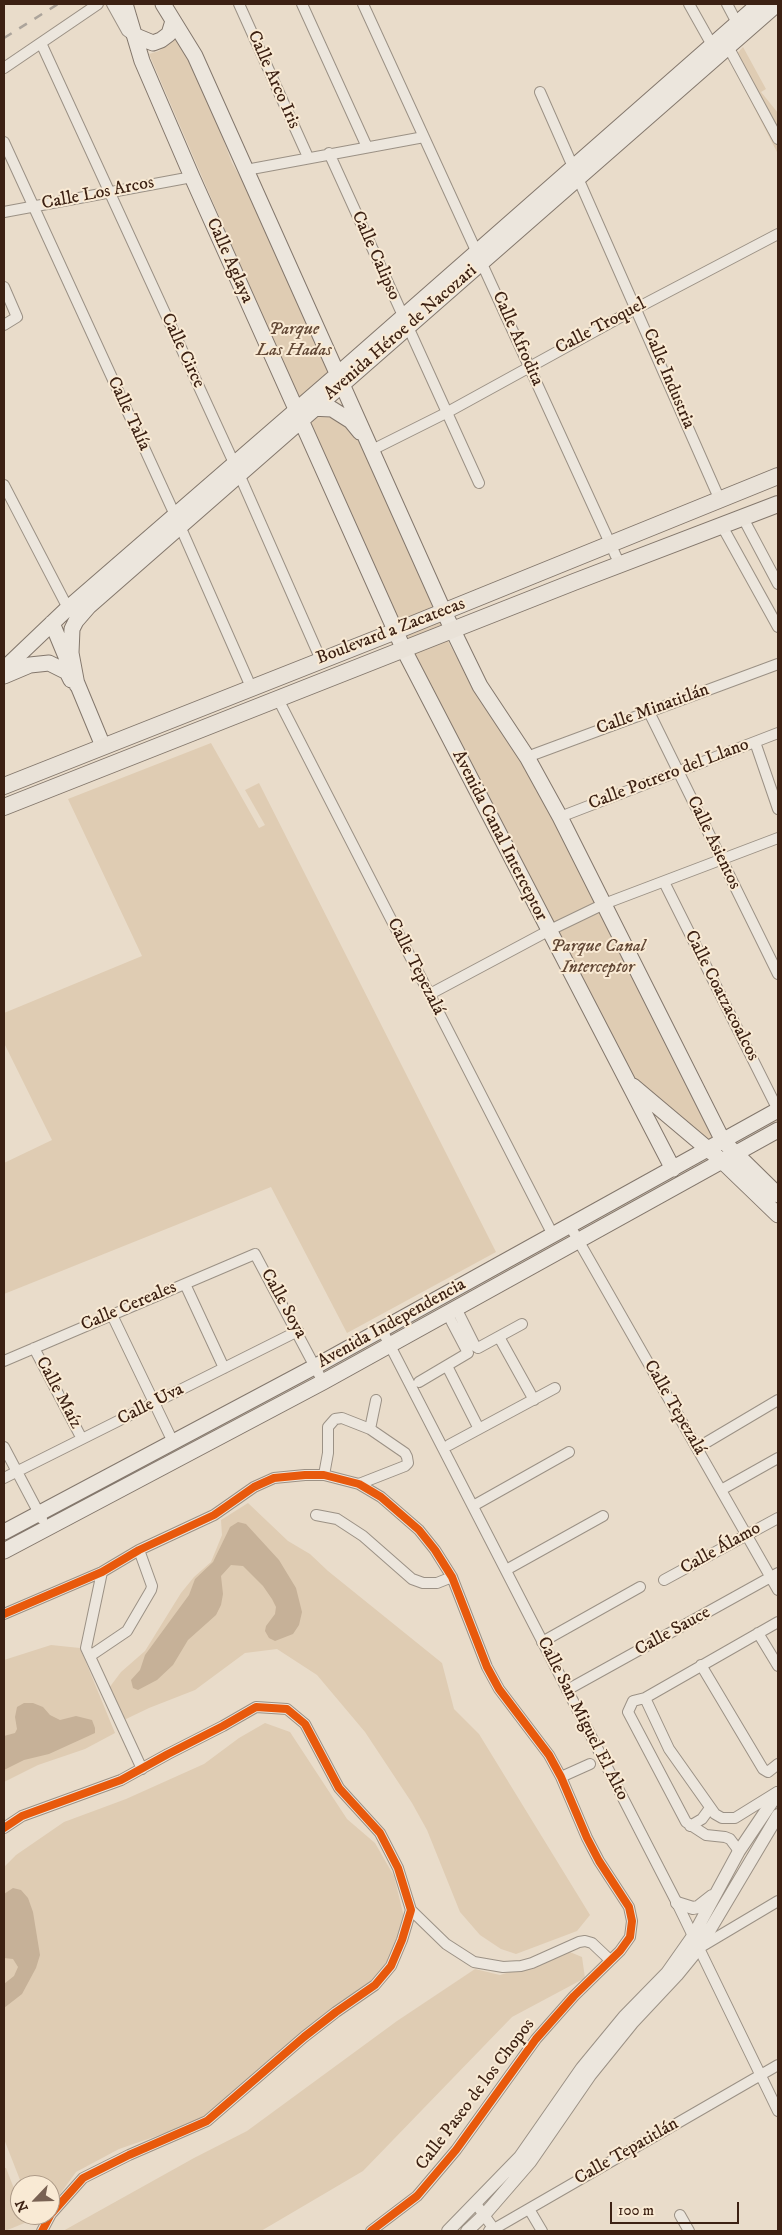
<!DOCTYPE html>
<html>
<head>
<meta charset="utf-8">
<style>
	body { margin:0 }
	#map { position:relative; width:782px; height:2235px; overflow:hidden; background:#e9dcca; font-family:"IM FELL DW Pica",serif }
	canvas { display:block }
	.frame { position:absolute; inset:0; border:5px solid #3c2113; pointer-events:none }
	.north { position:absolute; left:10px; top:2175px; width:50px; height:50px; box-sizing:border-box; background:#f9ead4; border:1px solid #ad9a87; border-radius:50%; rotate:246deg; font-size:14px; font-weight:700; line-height:20px; text-align:center; color:#3c2113 }
	.north::after { content:''; display:block; margin:auto; width:18px; height:22px; background:#796253; clip-path:polygon(50% 0,100% 100%,50% 72%,0 100%) }
	.scale { position:absolute; left:610px; top:2202px; width:129px; height:22px; box-sizing:border-box; border:2px solid #3c2113; border-top:0; padding-left:6px; font-size:15px; line-height:18px; white-space:nowrap; color:#3c2113; -webkit-text-stroke:4px #f9ead4; paint-order:stroke }
</style>
</head>
<body>
<div id="map">
<canvas width="782" height="2235"></canvas>
<div class="frame"></div>
<div class="north">N</div>
<div class="scale">100 m</div>
</div>
<script>
const ctx = document.querySelector('canvas').getContext('2d');
ctx.lineJoin = 'round';
function fill(path, color) { ctx.fillStyle = color; ctx.fill(path, 'evenodd'); }
const toPath = rows => new Path2D(rows.map(r => 'M' + r).join(''));
function trace(path, color, width, dash) { ctx.strokeStyle = color; ctx.lineWidth = width; ctx.lineCap = dash ? 'butt' : 'round'; ctx.setLineDash(dash || []); ctx.stroke(path); }
function label(font, color, halo, rows, align = 'center') {
  ctx.font = font + ' "IM FELL DW Pica",serif'; ctx.lineWidth = 4; ctx.setLineDash([]); ctx.textBaseline = 'middle'; ctx.strokeStyle = halo; ctx.fillStyle = color; for (const [text, x, y, turn = 0] of rows) {
    ctx.save(); ctx.translate(x, y); ctx.rotate((+turn || 0) * Math.PI / 180); ctx.textAlign = isNaN(turn) ? turn : align; if (halo) ctx.strokeText(text, 0, 0); ctx.fillText(text, 0, 0); ctx.restore();
  }
}
const green = toPath([
	[176,37,206,93,232,163,255,203,329,372,298,399,149,54,159,51],
	[743,47,766,89,761,92,778,113,778,154,730,61],
	[314,413,337,418,348,425,367,446,432,598,449,643,478,698,539,790,717,1135,710,1142,631,1075,412,657,306,421],
	[211,743,259,828,265,825,245,790,259,783,496,1252,347,1333,271,1187,4,1294,4,1163,52,1140,4,1043,4,1013,142,956,68,799],
	[248,1503,288,1541,310,1554,328,1571,442,1663,454,1709,479,1734,590,1915,577,1931,516,1954,501,1949,480,1935,460,1912,427,1830,412,1803,365,1732,317,1675,277,1649,245,1653,195,1690,149,1708,124,1720,109,1688,121,1672,145,1651,181,1593,194,1577,211,1562,222,1535,221,1520],
	[51,1645,80,1648,115,1733,85,1749,38,1765,4,1782,4,1660],
	[265,1723,290,1732,347,1819,375,1843,394,1876,404,1917,395,1954,370,1986,206,2119,119,2149,76,2172,50,2208,50,2185,22,2185,4,2139,4,1867,16,1855,64,1822,126,1799,204,1764,239,1738],
	[565,1950,582,1957,585,1978,512,2017,363,2171,261,2231,63,2231,194,2158,247,2131,397,2021,475,1969,500,1975,535,1964],
	[4,2168,6,2168,20,2204,20,2215,25,2215,27,2222,5,2231]
]);
const water = toPath([
	[238,1522,246,1524,279,1560,296,1588,302,1612,299,1625,293,1634,275,1641,269,1638,265,1631,266,1626,275,1614,276,1607,272,1599,263,1586,243,1566,231,1565,221,1576,223,1594,221,1605,216,1615,188,1640,173,1665,157,1680,138,1690,133,1688,131,1680,140,1670,145,1655,189,1595,195,1579,213,1562,230,1527],
	[24,1703,33,1703,43,1707,50,1715,60,1720,76,1716,92,1720,95,1728,95,1733,49,1754,24,1760,4,1770,4,1736,15,1733,17,1729,15,1717,17,1707],
	[13,1888,21,1890,28,1898,33,1912,40,1955,36,1968,22,1994,4,2008,4,1984,14,1976,18,1967,13,1959,4,1958,4,1894]
]);
const minor = toPath([
	[112,4,127,31,131,34],
	[239,4,308,157],
	[302,4,367,147],
	[363,4,620,565],
	[689,4,712,45],
	[727,4,737,23],
	[725,41,778,139],
	[41,43,239,474,321,660],
	[4,68,98,4],
	[540,92,719,498],
	[4,142,180,526,251,687],
	[329,153,479,483],
	[246,170,424,137],
	[4,212,192,177],
	[4,287,17,317,4,325],
	[372,450,446,413,637,308,778,234],
	[4,485,70,612],
	[743,518,778,584],
	[722,526,778,627],
	[278,699,553,1235],
	[649,712,778,974],
	[755,742,778,809],
	[527,757,778,664],
	[560,817,778,733],
	[664,882,778,1110],
	[430,994,548,931,604,904,778,838],
	[570,1226,778,1590],
	[185,1284,224,1368],
	[456,1308,475,1346,478,1348,522,1324],
	[112,1315,173,1442],
	[382,1330,677,1903,778,2111],
	[499,1337,534,1400],
	[34,1348,82,1439],
	[4,1361,255,1254,323,1382],
	[447,1366,479,1429],
	[419,1382,468,1353,447,1313],
	[370,1429,376,1400],
	[449,1445,555,1388],
	[4,1447,42,1519],
	[697,1448,778,1400],
	[324,1475,328,1453,328,1427,335,1419,342,1418,370,1429,405,1453,407,1457,408,1463,405,1466,359,1484],
	[4,1478,298,1331],
	[721,1490,778,1458],
	[473,1506,569,1452],
	[316,1515,337,1519,363,1536,412,1579,423,1583,437,1583,452,1577],
	[506,1570,603,1516],
	[102,1572,86,1648,142,1769],
	[664,1580,778,1518],
	[4,1614,102,1572,139,1550,214,1515,254,1487,274,1478,305,1475,324,1475,359,1484,381,1497,419,1530,435,1550,452,1577,487,1667,499,1689,549,1755,561,1777,587,1838,599,1861,629,1907,632,1921,630,1937,620,1951,574,1996,536,2039,456,2150,417,2196,371,2231],
	[758,1633,778,1666],
	[542,1642,640,1587],
	[90,1656,127,1631,151,1590,152,1586,139,1550],
	[701,1665,763,1769,768,1772,778,1764],
	[567,1690,778,1573],
	[645,1698,669,1749,715,1814,722,1818,735,1818,777,1792],
	[561,1777,590,1764],
	[690,1826,702,1819,710,1808],
	[4,1828,22,1816,121,1780,168,1754,223,1726,256,1707,287,1709,305,1724,339,1788,380,1833,398,1868,411,1910,402,1940,391,1966,375,1985,336,2012,304,2037,207,2121,129,2155,83,2178,51,2214,42,2231],
	[739,1851,730,1839,725,1837,706,1835,686,1822,628,1712,633,1701,645,1698,778,1622],
	[411,1910,446,1944,474,1962,503,1967,521,1966,532,1963,579,1942,585,1941,592,1943,610,1960],
	[699,1948,778,1901],
	[476,2204,494,2229,778,2065],
	[529,2209,542,2231],
	[680,2215,689,2231]
]);
const tertiary = toPath([
	[677,1903,693,1908,698,1907,712,1896],
	[448,2231,520,2157,582,2068,624,2017,667,1973,693,1936,739,1851,778,1793],
	[467,2231,485,2214,530,2162,590,2075,632,2023,677,1975,699,1948,778,1815],
	[490,2231,494,2229]
]);
const secondary = toPath([
	[125,4,142,61,192,177,404,650,673,1169],
	[163,4,195,56,444,612,480,686,527,757,560,817,723,1141,778,1195],
	[136,36,153,43,161,40,169,34,173,21],
	[309,408,332,409,351,421,360,432],
	[52,623,103,746],
	[4,669,67,609,338,374,759,4],
	[4,676,30,665,49,663,67,672,71,680],
	[77,685,71,653,72,629,76,621,89,606,777,4],
	[633,1086,722,1161,778,1215],
	[4,1532,316,1366,778,1110],
	[4,1551,323,1382,778,1130]
]);
const primary = toPath([
	[4,786,396,631,778,476],
	[4,807,574,582,778,504]
]);
const rail = toPath([
	[4,38,58,4]
]);
const cycleway = toPath([
	[4,1614,102,1572,139,1550,214,1515,254,1487,274,1478,305,1475,324,1475,359,1484,381,1497,419,1530,435,1550,452,1577,487,1667,499,1689,549,1755,561,1777,587,1838,599,1861,629,1907,632,1921,630,1937,620,1951,574,1996,536,2039,456,2150,417,2196,371,2231],
	[4,1828,22,1816,121,1780,168,1754,223,1726,256,1707,287,1709,305,1724,339,1788,380,1833,398,1868,411,1910,402,1940,391,1966,375,1985,336,2012,304,2037,207,2121,129,2155,83,2178,51,2214,42,2231]
]);
const streetNames = [
	["Calle Arco Iris",273,80,66],
	["Calle Los Arcos",98,194,-11],
	["Calle Calipso",375,256,66],
	["Calle Aglaya",229,261,66],
	["Calle Troquel",601,327,-28],
	["Avenida Héroe de Nacozari",401,333,-41],
	["Calle Afrodita",517,339,66],
	["Calle Circe",182,351,65],
	["Calle Industria",668,379,67],
	["Calle Talía",128,414,65],
	["Boulevard a Zacatecas",391,632,-21],
	["Calle Minatitlán",653,710,-20],
	["Calle Potrero del Llano",669,775,-21],
	["Avenida Canal Interceptor",499,836,63],
	["Calle Asientos",713,843,64],
	["Calle Tepezalá",415,967,63],
	["Calle Coatzacoalcos",721,996,63],
	["Calle Soya",283,1304,61],
	["Calle Cereales",129,1307,-23],
	["Avenida Independencia",392,1324,-29],
	["Calle Maíz",58,1393,62],
	["Calle Uva",151,1405,-27],
	["Calle Tepezalá",674,1408,60],
	["Calle Álamo",721,1549,-29],
	["Calle Sauce",673,1632,-29],
	["Calle San Miguel El Alto",582,1719,63],
	["Calle Paseo de los Chopos",476,2095,-53],
	["Calle Tepatitlán",627,2152,-30]
];
const parkNames = [
	["Parque",294,330],
	["Las Hadas",294,351],
	["Parque Canal",598,947],
	["Interceptor",598,968]
];
fill(green, '#dfccb3');
fill(water, '#c6b198');
trace(minor, '#9b9185', 12);
trace(tertiary, '#9b9185', 14);
trace(secondary, '#83776c', 17);
trace(primary, '#83776c', 18);
trace(minor, '#ece6dd', 10);
trace(tertiary, '#ece6dd', 12);
trace(secondary, '#ece6dd', 15);
trace(primary, '#e9e2d8', 16);
trace(rail, '#aca49b', 2.5, [9, 9]);
trace(cycleway, '#e8590c', 8);
label('18px', '#3c2113', '#f9ead4', streetNames);
label('italic 18px', '#624836', '#f9ead4', parkNames);
</script>
</body>
</html>
